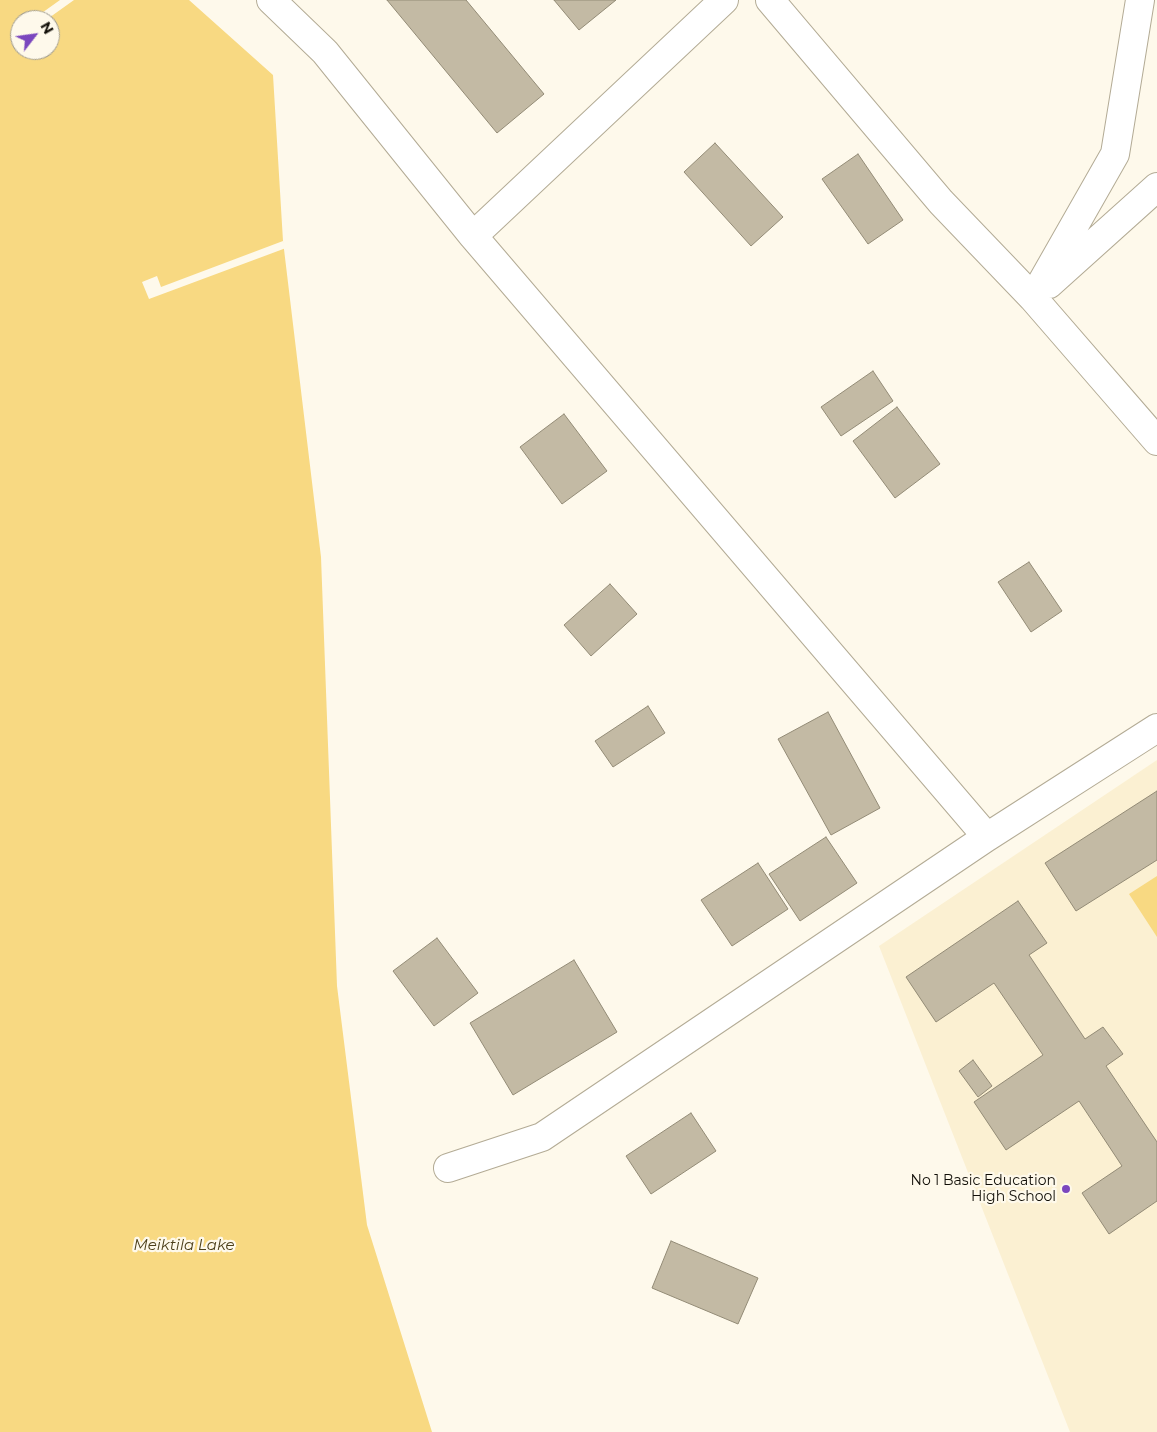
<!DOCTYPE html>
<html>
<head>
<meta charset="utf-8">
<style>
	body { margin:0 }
	#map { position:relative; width:1157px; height:1432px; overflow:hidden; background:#fef9eb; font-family:Montserrat,sans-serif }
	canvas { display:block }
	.north { position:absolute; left:10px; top:10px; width:50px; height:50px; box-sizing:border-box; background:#fef9eb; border:1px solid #9f9b90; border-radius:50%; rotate:60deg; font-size:14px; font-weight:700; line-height:20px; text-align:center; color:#110e07 }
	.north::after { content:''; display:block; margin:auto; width:18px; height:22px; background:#7b47be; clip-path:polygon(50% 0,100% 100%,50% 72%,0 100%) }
</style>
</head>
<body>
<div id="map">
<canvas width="1157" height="1432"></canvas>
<div class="north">N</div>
</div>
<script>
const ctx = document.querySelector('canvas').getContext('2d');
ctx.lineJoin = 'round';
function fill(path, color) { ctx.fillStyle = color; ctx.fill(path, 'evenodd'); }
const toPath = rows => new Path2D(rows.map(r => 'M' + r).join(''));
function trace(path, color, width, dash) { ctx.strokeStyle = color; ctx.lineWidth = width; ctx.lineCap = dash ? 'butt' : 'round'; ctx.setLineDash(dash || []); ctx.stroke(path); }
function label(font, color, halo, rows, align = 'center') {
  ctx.font = font + ' Montserrat,sans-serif'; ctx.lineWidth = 4.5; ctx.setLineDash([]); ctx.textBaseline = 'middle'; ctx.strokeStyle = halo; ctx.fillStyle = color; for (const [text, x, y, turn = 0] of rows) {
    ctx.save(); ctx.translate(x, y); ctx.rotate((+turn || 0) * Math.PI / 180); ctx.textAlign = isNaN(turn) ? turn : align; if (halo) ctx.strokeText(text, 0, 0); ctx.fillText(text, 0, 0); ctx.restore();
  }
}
const built = toPath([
	[1157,760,1157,1432,1070,1432,879,946]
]);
const water = toPath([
	[0,0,189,0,273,75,283,241,321,557,337,986,367,1225,432,1432,0,1432],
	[20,20,50,20,50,50,20,50],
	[1157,876,1157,937,1129,894]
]);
const pier = toPath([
	[60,0,74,0,46,20,32,20],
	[283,241,286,248,149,299,142,282,157,276,161,287]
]);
const building = toPath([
	[387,0,466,0,544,94,497,133,387,0],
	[554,0,616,0,579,30,554,0],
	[715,143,783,217,751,246,684,172,715,143],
	[858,154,903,220,868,244,822,179,858,154],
	[873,371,893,401,841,436,821,407,873,371],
	[897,407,940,464,895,498,853,441,897,407],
	[564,414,607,471,562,504,520,447,564,414],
	[1029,562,1062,611,1031,632,998,582,1029,562],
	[610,584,637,614,591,656,564,625,610,584],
	[648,706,665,733,613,767,595,741,648,706],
	[828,712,880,808,831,835,778,739,828,712],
	[1157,791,1157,860,1076,911,1045,863,1157,791],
	[826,837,857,883,800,921,769,874,826,837],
	[758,863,788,909,732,946,701,900,758,863],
	[1018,901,1047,943,1029,955,1085,1039,1103,1027,1123,1054,1106,1066,1157,1142,1157,1201,1109,1234,1082,1193,1122,1166,1079,1101,1006,1150,974,1102,1043,1055,994,983,936,1022,906,977,1018,901],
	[437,938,478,993,434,1026,393,971,437,938],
	[574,960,617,1032,513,1095,470,1023,574,960],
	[973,1060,992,1086,978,1097,959,1071,973,1060],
	[691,1113,716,1151,651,1194,626,1156,691,1113],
	[671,1241,758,1278,738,1324,652,1288,671,1241]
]);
const minor = toPath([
	[271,0,325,52,473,236],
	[724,0,473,236,987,837,1157,728],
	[770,0,941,202,1033,298,1157,441],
	[1049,284,1157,187],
	[1033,298,1115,154,1140,0],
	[448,1168,542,1137,987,837]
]);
const markers = [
	[1066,1189,5,"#7b47be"]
];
const poiNames = [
	["No 1 Basic Education",1056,1181],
	["High School",1056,1197]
];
const waterNames = [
	["Meiktila Lake",184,1246]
];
fill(built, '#fbf0d2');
fill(water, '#f8d982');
fill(pier, '#fef9eb');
fill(building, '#c3baa4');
trace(building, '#938b76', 1);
trace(minor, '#b3ab95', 30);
trace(minor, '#fff', 28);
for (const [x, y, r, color] of markers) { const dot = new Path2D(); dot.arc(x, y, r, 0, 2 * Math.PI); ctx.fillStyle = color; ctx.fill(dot); trace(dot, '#fef9eb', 2); }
label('14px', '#110e07', '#fef9eb', poiNames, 'right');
label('italic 15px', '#4c3f1a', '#fef9eb', waterNames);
</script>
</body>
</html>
